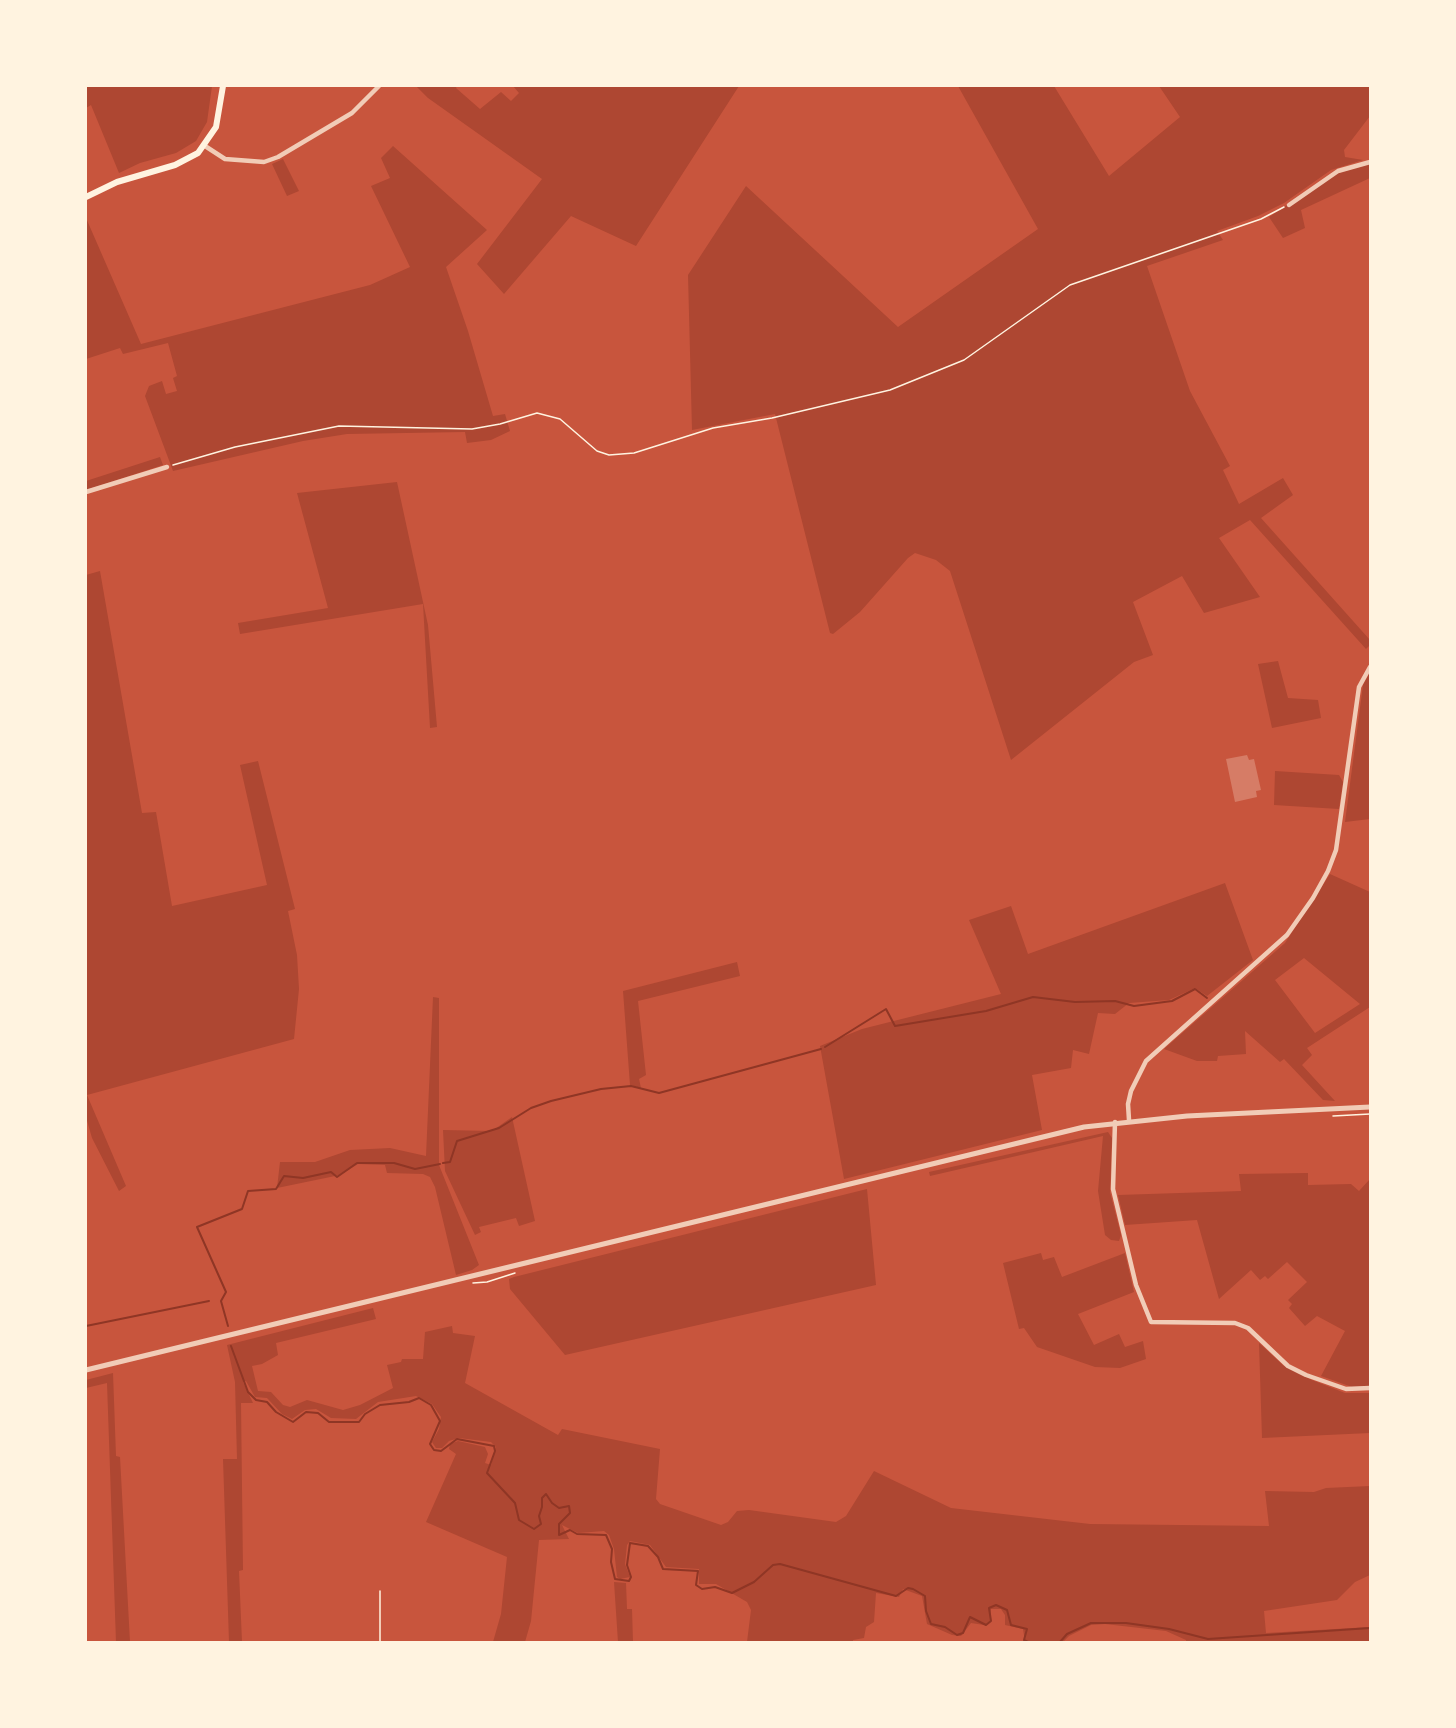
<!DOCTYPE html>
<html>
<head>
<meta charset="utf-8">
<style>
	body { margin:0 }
	#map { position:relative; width:1456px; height:1728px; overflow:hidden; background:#c8553d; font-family:Raleway,sans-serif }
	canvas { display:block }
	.frame { position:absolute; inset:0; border:87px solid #fff3e0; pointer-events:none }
</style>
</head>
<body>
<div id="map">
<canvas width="1456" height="1728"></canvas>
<div class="frame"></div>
</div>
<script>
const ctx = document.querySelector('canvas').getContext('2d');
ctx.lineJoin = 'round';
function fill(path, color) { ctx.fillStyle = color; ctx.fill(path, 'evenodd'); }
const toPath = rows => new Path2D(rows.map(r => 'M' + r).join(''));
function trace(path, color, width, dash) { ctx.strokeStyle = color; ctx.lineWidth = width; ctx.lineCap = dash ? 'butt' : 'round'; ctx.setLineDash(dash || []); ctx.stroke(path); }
const green = toPath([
	[86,86,212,86,207,122,196,141,176,153,140,163,119,173,91,105,86,108],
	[416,86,457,86,456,88,480,109,501,92,511,101,519,93,513,86,739,86,636,246,571,216,504,294,477,264,542,179,428,98],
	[958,86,1054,86,1109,176,1180,117,1159,86,1370,86,1370,116,1344,150,1345,157,1363,160,1331,170,1284,203,1258,216,1217,231,1223,240,1147,266,1190,391,1230,466,1223,470,1239,504,1283,478,1293,495,1261,518,1370,640,1370,645,1366,649,1250,520,1219,538,1260,597,1204,613,1182,576,1133,602,1153,655,1134,662,1011,760,950,571,936,560,915,553,908,558,860,612,833,634,830,633,775,414,692,430,688,275,746,186,898,327,1038,229],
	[393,146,487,230,446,267,468,331,493,416,505,414,510,431,491,440,467,443,465,432,347,434,303,441,173,471,145,396,149,386,162,381,166,394,177,391,173,378,177,376,168,343,123,354,120,348,86,359,86,218,141,344,370,285,410,267,371,186,390,178,381,158],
	[283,159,299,191,287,196,272,164],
	[1370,164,1370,178,1301,210,1305,228,1283,238,1269,217,1335,174],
	[160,457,163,465,86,490,86,481],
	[397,482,428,625,437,727,430,728,423,604,240,634,238,623,328,608,297,493],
	[100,571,142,813,156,812,172,906,267,885,240,765,258,761,295,909,288,911,297,955,299,989,294,1039,87,1095,126,1186,119,1191,92,1138,86,1117,86,575],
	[1278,661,1288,698,1318,700,1321,718,1272,728,1258,664],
	[1370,672,1370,819,1345,822,1363,685],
	[1275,771,1339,775,1343,782,1339,809,1274,805],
	[1330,874,1370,892,1370,1007,1307,1048,1312,1055,1302,1065,1335,1101,1323,1100,1284,1059,1280,1062,1245,1031,1246,1054,1218,1056,1217,1061,1197,1061,1164,1049,1285,943],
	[1304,958,1360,1004,1315,1033,1275,980],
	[1225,883,1253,960,1207,996,1195,988,1169,1000,1129,1003,1115,1014,1098,1013,1089,1054,1073,1050,1071,1068,1032,1075,1042,1130,844,1179,820,1046,862,1029,1001,994,969,920,1011,906,1028,954],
	[737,962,740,976,638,1001,646,1075,639,1079,641,1088,630,1085,623,991],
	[433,997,439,998,439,1165,479,1265,472,1270,456,1275,435,1187,430,1177,423,1174,387,1173,385,1165,358,1164,340,1175,277,1188,280,1162,315,1162,350,1150,390,1148,426,1156],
	[512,1117,535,1221,519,1226,516,1218,479,1227,481,1232,475,1235,445,1171,443,1130,492,1131],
	[1108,1132,1112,1138,1110,1192,1121,1235,1119,1241,1111,1240,1105,1235,1098,1191,1103,1136,930,1176,929,1172],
	[1308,1173,1308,1185,1351,1184,1359,1191,1370,1179,1370,1386,1352,1387,1321,1376,1345,1331,1317,1316,1305,1326,1289,1308,1292,1304,1288,1300,1307,1282,1287,1262,1268,1279,1265,1276,1260,1280,1251,1270,1219,1299,1197,1220,1125,1225,1118,1195,1241,1191,1239,1174],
	[867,1189,876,1285,565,1355,510,1289,509,1279,514,1277],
	[1041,1253,1043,1260,1054,1257,1062,1277,1125,1253,1134,1292,1078,1314,1094,1345,1119,1334,1125,1347,1143,1341,1146,1359,1120,1368,1095,1367,1037,1347,1024,1328,1019,1329,1003,1263],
	[373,1308,376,1319,276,1343,278,1355,262,1364,252,1366,258,1391,271,1392,283,1405,290,1407,307,1400,343,1410,360,1405,393,1388,387,1365,401,1362,402,1359,423,1359,425,1332,452,1326,453,1333,475,1336,465,1383,558,1435,562,1429,660,1449,656,1499,660,1504,721,1525,728,1522,737,1511,749,1510,836,1522,846,1516,874,1471,951,1508,1090,1524,1269,1526,1265,1491,1314,1492,1326,1488,1370,1486,1370,1575,1355,1582,1337,1600,1264,1611,1266,1633,1370,1627,1370,1642,1186,1642,1186,1640,1166,1631,1105,1624,1091,1625,1069,1636,1063,1642,1025,1642,1023,1629,1005,1625,1005,1615,1001,1609,991,1609,990,1622,984,1625,971,1623,961,1636,952,1635,927,1624,922,1596,903,1589,899,1597,876,1593,874,1622,866,1627,864,1638,853,1640,853,1642,747,1642,751,1610,747,1602,716,1584,699,1584,699,1569,666,1567,650,1545,630,1541,627,1545,625,1564,630,1577,620,1579,617,1577,614,1549,609,1535,604,1531,578,1533,562,1525,569,1539,539,1540,531,1621,525,1642,493,1642,501,1614,507,1557,426,1522,456,1454,449,1449,450,1444,458,1441,485,1447,488,1454,485,1463,491,1465,496,1447,491,1442,459,1438,449,1441,442,1448,436,1448,432,1442,439,1429,441,1417,432,1404,416,1396,378,1402,356,1419,331,1418,316,1409,305,1410,292,1419,282,1414,267,1398,255,1397,246,1381,243,1382,253,1403,241,1403,243,1570,239,1571,242,1642,229,1642,223,1459,237,1459,235,1382,227,1345],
	[1259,1343,1284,1366,1312,1380,1345,1393,1370,1393,1370,1433,1262,1438],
	[113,1373,116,1456,120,1457,130,1642,116,1642,107,1383,86,1388,86,1380],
	[614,1582,626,1583,627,1609,632,1609,633,1642,618,1642]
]);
const stream = toPath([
	[825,1047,886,1009,895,1026,986,1011,1033,997,1075,1002,1115,1001,1134,1006,1172,1001,1195,989,1207,998],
	[443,1163,450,1162,457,1141,499,1128,531,1108,551,1101,601,1089,631,1086,659,1093,821,1049],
	[221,1301,226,1292,197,1227,242,1209,248,1191,276,1189,284,1176,303,1178,331,1172,337,1177,357,1163,394,1163,415,1169,440,1164],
	[221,1301,228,1326],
	[86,1326,209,1301],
	[231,1346,248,1392,256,1400,267,1402,276,1412,293,1422,306,1412,318,1413,329,1422,359,1422,365,1414,380,1405,409,1402,419,1398,431,1405,440,1421,430,1444,434,1450,441,1451,457,1439,494,1446,495,1451,487,1473,515,1503,519,1520,534,1529,541,1524,539,1516,542,1507,542,1498,546,1494,552,1503,559,1508,569,1506,570,1513,559,1524,559,1535,570,1530,577,1534,606,1535,612,1549,611,1562,615,1579,629,1581,631,1577,627,1565,630,1543,648,1546,658,1557,663,1569,698,1571,696,1585,702,1589,715,1587,732,1593,754,1582,773,1565,780,1564,896,1596,908,1588,913,1589,925,1596,926,1611,931,1624,945,1627,957,1635,963,1633,970,1617,986,1625,991,1621,989,1608,996,1605,1007,1610,1011,1625,1027,1629,1024,1640,1028,1642],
	[1060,1642,1067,1634,1091,1623,1126,1623,1169,1629,1208,1639,1370,1628]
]);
const building = toPath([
	[1247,755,1249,760,1254,759,1261,790,1256,791,1257,797,1235,802,1226,759]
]);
const path = toPath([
	[173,465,235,447,339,426,472,429,500,424,537,413,560,419,597,451,609,455,634,453,713,428,772,418,890,390,964,360,1070,285,1261,219,1284,207],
	[1333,1116,1370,1114],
	[473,1283,487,1282,515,1273],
	[380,1642,380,1591]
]);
const minor = toPath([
	[205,146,225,159,264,162,278,157,352,113,379,86],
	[1289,205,1338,171,1370,162],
	[86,492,167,467],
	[1129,1120,1128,1104,1131,1091,1146,1061,1287,935,1313,898,1328,871,1336,850,1359,687,1370,667],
	[1115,1122,1113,1189,1136,1285,1151,1322,1235,1323,1248,1328,1288,1366,1306,1375,1346,1389,1370,1388]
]);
const tertiary = toPath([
	[86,1370,1084,1127,1187,1116,1370,1107]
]);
const secondary = toPath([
	[86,197,117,182,175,165,198,153,216,127,223,86]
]);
fill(green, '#ae4732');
trace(stream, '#8f3625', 2);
fill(building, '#d67c66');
trace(path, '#fff3e0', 1.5);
trace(minor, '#f1ccb7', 4.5);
trace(tertiary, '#f1ccb7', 5);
trace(secondary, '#fff3e0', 6);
</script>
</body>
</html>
